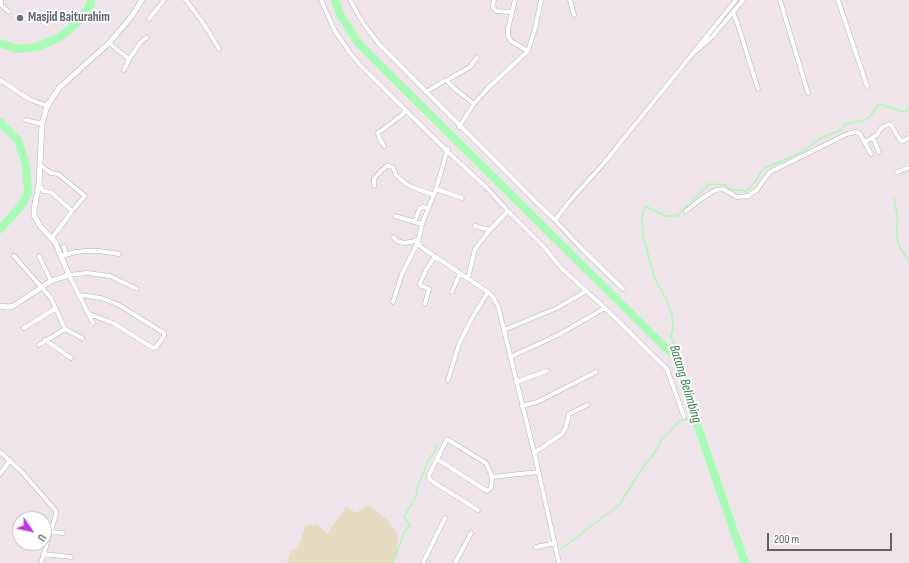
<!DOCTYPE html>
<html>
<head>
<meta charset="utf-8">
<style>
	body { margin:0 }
	#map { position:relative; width:909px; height:563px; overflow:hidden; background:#eee4e9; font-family:"Sofia Sans Condensed",sans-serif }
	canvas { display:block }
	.north { position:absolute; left:12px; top:511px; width:40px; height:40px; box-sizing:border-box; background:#fff; border:1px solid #bec1bf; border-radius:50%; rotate:124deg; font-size:11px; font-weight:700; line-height:16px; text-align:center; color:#5c655f }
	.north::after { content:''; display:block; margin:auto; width:14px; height:18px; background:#c334e5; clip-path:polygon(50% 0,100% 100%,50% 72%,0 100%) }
	.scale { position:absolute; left:767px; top:533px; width:125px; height:18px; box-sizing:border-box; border:2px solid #5c655f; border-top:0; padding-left:5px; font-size:12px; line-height:14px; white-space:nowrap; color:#5c655f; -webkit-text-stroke:3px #fff; paint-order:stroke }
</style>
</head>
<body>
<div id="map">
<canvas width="909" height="563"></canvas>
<div class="north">U</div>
<div class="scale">200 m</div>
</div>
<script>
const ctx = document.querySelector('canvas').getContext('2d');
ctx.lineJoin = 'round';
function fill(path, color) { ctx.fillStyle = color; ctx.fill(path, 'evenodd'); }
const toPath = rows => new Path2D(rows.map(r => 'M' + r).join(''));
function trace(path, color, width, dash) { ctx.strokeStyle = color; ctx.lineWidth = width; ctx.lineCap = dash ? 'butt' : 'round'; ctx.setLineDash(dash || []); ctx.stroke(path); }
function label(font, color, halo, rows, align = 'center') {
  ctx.font = font + ' "Sofia Sans Condensed",sans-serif'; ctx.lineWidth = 4; ctx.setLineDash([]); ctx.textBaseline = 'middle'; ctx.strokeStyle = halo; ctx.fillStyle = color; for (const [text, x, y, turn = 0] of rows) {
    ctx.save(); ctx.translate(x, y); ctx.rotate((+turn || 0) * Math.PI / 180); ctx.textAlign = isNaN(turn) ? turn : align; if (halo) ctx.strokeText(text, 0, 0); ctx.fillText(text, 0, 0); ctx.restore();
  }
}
const green = toPath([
	[369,505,390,522,398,536,397,554,394,563,287,563,290,552,299,546,305,526,317,524,327,534,346,507,356,513]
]);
const stream = toPath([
	[894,198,898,220,896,226,897,230,897,239,900,247,909,262],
	[675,357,674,344,671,337,673,328,672,315,667,301,654,277,643,235,642,217,645,206,665,216,677,216,709,184,726,185,730,189,746,191,753,185,760,174,765,168,800,153,821,138,841,130,845,124,865,120,871,115,879,104,901,111,907,111,909,108],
	[561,549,619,505,646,463,650,459,659,445,661,440,670,432,679,421,695,418],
	[393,563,396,556,404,532,410,525,404,517,416,496,417,488,429,459,437,448,435,444]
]);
const river = toPath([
	[335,0,340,14,358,43,377,62,675,357,684,377,695,418,745,563],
	[0,43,17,49,37,47,60,37,78,22,90,6,91,0],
	[0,122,18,140,26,165,28,193,21,206,0,229]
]);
const minor = toPath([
	[1,0,1,5,9,12],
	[186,0,206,27,219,49],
	[321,0,335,31,350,53,361,66,447,151,436,189,422,224,418,242,420,246,424,249,488,292,493,297,498,306,535,456,559,563],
	[350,0,363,23,379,44,539,205,555,220,580,247,623,289],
	[494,0,493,7,496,11,512,12],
	[515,0,508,29,508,36,511,41,528,51],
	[570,0,574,15],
	[780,0,808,93],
	[838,0,867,86],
	[733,12,738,25,758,89],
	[149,19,164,0],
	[109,43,129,59,141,42,147,37],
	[696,51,712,37,743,0],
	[124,70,129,59],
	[0,80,29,99,47,106],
	[447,80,470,67,477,57],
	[426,92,446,80,455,89,474,104],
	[26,120,42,124],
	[459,127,474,104,488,88,528,51,535,29,541,0],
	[873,138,879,152],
	[865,142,877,135,881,128,889,124,891,125,900,140,903,141,909,138],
	[384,146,379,138,378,133,402,115,406,110],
	[448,149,447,151,487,188,508,211,490,230,475,249,468,278],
	[40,165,51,173,58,174,85,196,72,211],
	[897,172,909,168],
	[39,184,43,191,51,192,72,211,52,238],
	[374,186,374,179,381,171,387,166,393,167,396,175,405,183,412,187,434,195],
	[436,189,462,198],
	[508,211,545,248,561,268,605,308,667,369,684,417],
	[686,211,701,199,716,190,723,189,737,197,748,196,757,190,763,181,770,172,847,134,856,132,860,134,871,154],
	[395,216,422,224],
	[555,220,569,202,604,163,736,0],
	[414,222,420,208,423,207,428,208],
	[475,226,490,230],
	[393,237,397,241,404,243,415,241,418,239],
	[64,247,66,254],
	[14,256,51,298,65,329,39,345],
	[39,256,51,281],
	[61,256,76,252,85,251,99,251,119,254],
	[452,292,460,273],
	[80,295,101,298,117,304,164,333,164,336,156,347,153,348,113,323,89,314],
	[393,302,402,274,418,242],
	[425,304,429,289,421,286,420,283,426,270,435,256],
	[93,323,69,275,87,273,110,276,137,289],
	[24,328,56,308],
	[65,329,82,338],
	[504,330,557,308,583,293,585,290],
	[45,340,71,358],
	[510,357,558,335,605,308],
	[448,380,459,344,472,318,488,292],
	[516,382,547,371],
	[522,406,537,402,596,372],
	[0,452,21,471,56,511,56,514,41,563],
	[534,453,562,434,566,427,569,414,587,405],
	[437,459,487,491,491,488,492,477,538,472],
	[0,474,10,460],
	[478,510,430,480,429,475,447,439,486,463,492,477],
	[50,532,63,533],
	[536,547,555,543],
	[43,554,71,557],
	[423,563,445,518],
	[455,563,471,533]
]);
const tertiary = toPath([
	[0,306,9,307,13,306,51,281,69,275,55,242,40,226,34,215,34,209,39,184,42,124,47,106,59,88,109,43,132,16,142,0]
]);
const markers = [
	[20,18,4,"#6b7280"]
];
const worshipNames = [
	["Masjid Baiturahim",28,18]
];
const waterNames = [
	["Batang Belimbing",685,384,73]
];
fill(green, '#e5dcc1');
trace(stream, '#a6fdb4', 1.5);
trace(river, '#a6fdb4', 8);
trace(minor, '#b0b7b2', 5);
trace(tertiary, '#b0b7b2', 6);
trace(minor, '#fff', 4);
trace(tertiary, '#fff', 5);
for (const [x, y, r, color] of markers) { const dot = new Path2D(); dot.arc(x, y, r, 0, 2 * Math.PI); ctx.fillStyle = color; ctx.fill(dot); trace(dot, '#fff', 1.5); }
label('bold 13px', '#5b616d', '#fff', worshipNames, 'left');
label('italic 14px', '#358348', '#fff', waterNames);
</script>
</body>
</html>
